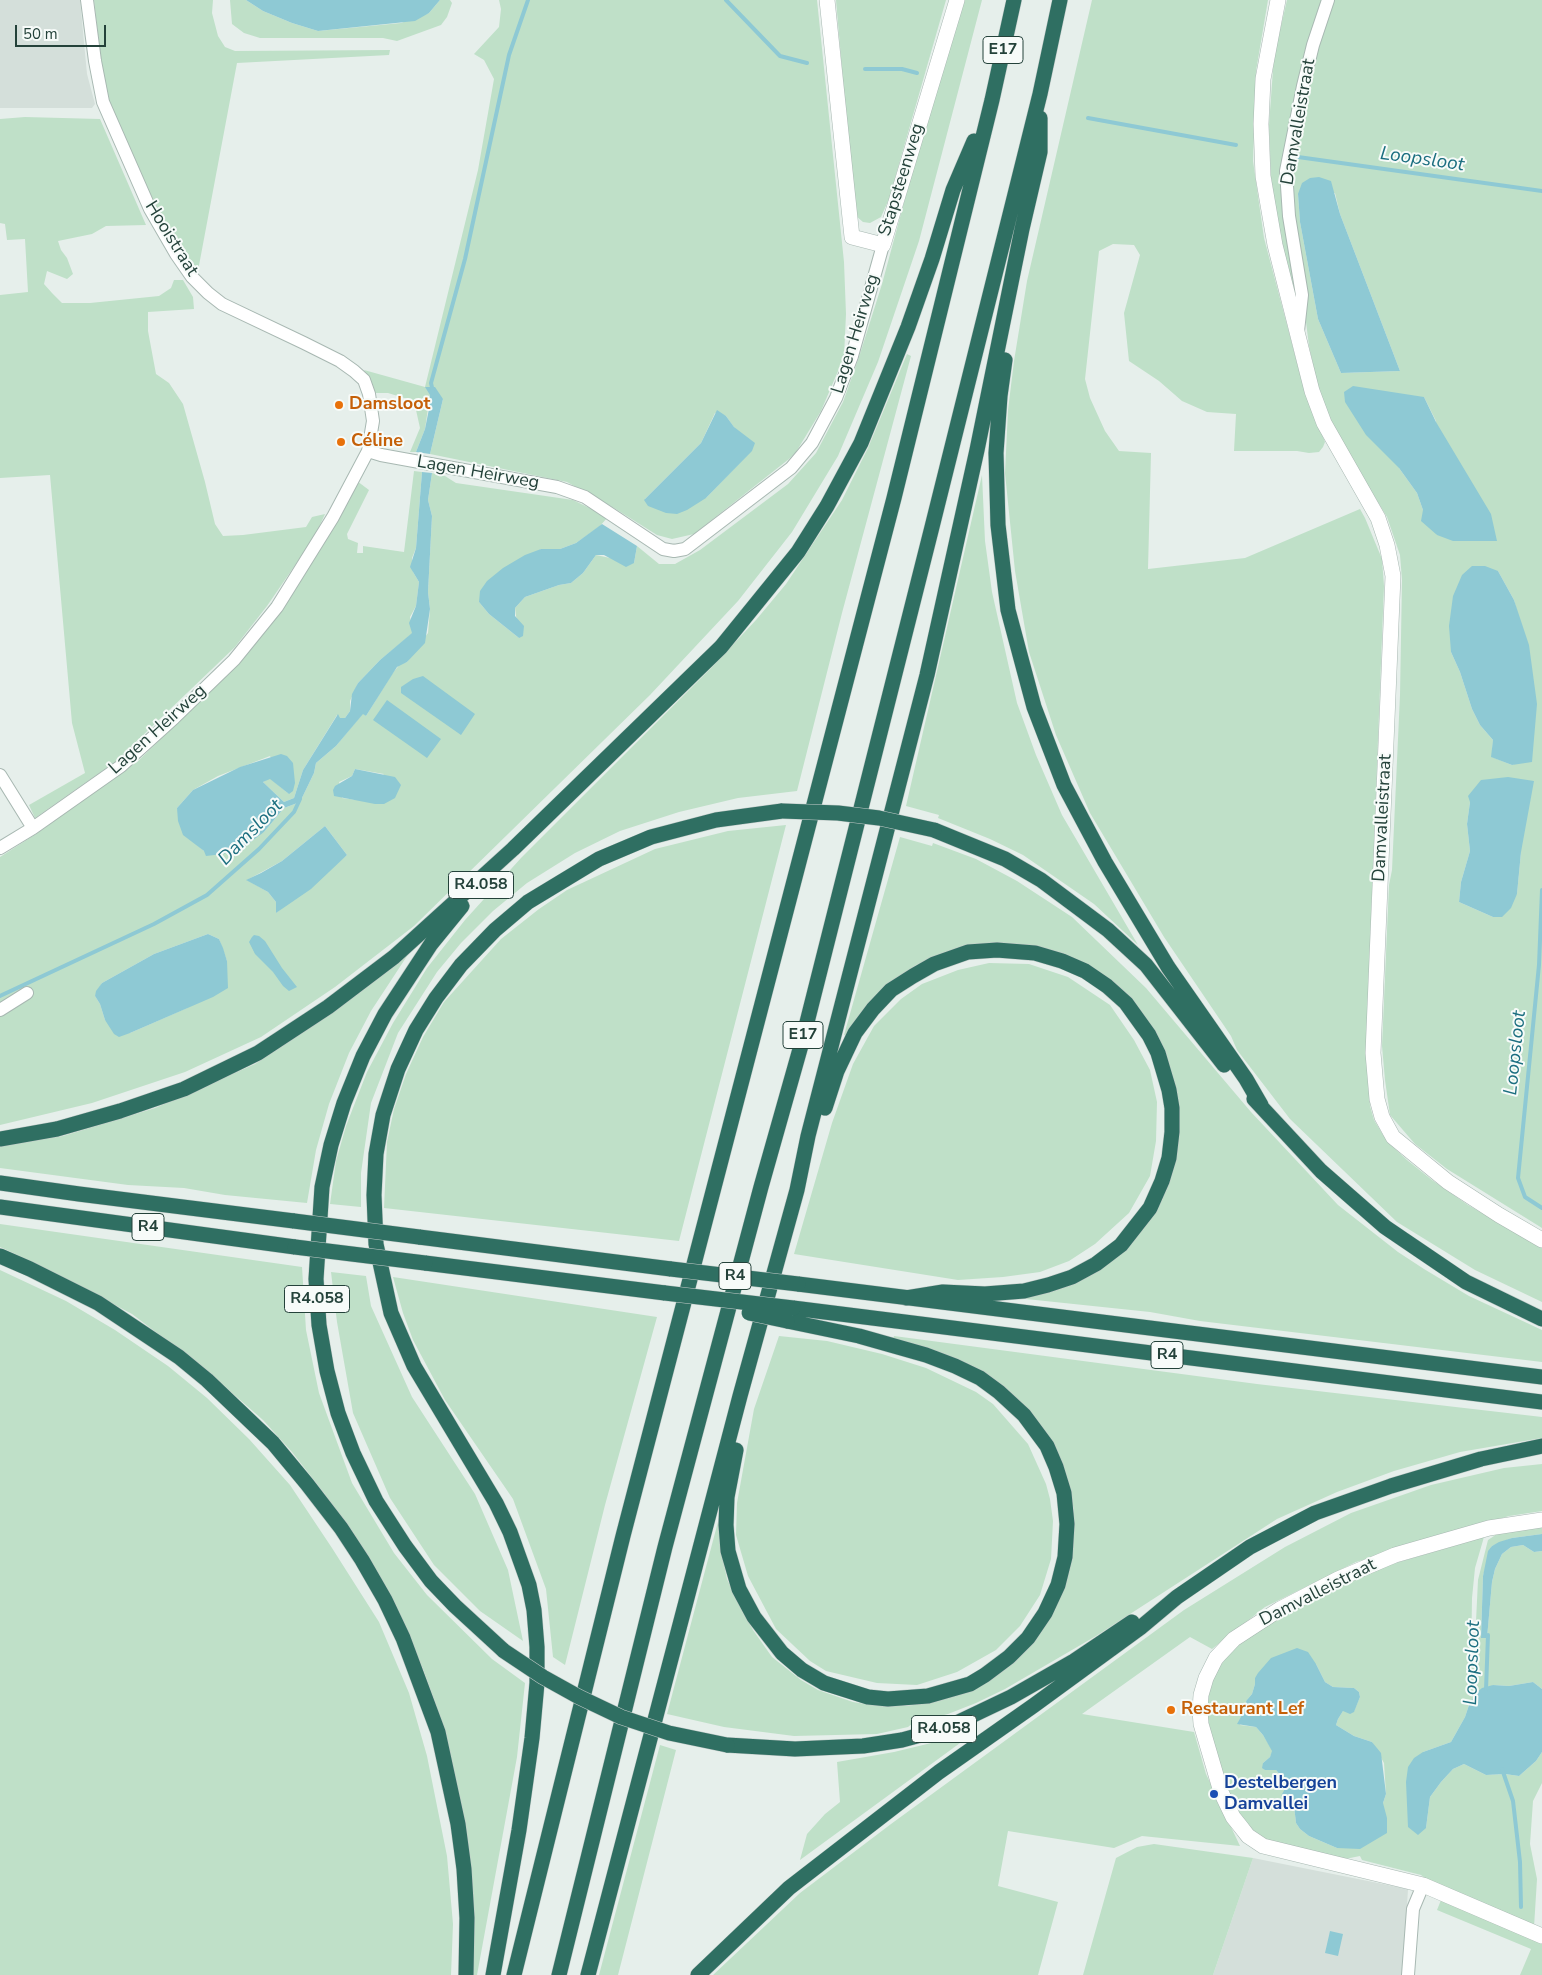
<!DOCTYPE html>
<html>
<head>
<meta charset="utf-8">
<style>
	body { margin:0 }
	#map { position:relative; width:1542px; height:1975px; overflow:hidden; background:#e6efeb; font-family:"Nunito Sans",sans-serif }
	canvas { display:block }
	.scale { position:absolute; left:15px; top:25px; width:91px; height:22px; box-sizing:border-box; border:2px solid #24423a; border-top:0; padding-left:6px; font-size:15px; line-height:18px; white-space:nowrap; color:#24423a; -webkit-text-stroke:4px #f7fbf9; paint-order:stroke }
</style>
</head>
<body>
<div id="map">
<canvas width="1542" height="1975"></canvas>
<div class="scale">50 m</div>
</div>
<script>
const ctx = document.querySelector('canvas').getContext('2d');
ctx.lineJoin = 'round';
function fill(path, color) { ctx.fillStyle = color; ctx.fill(path, 'evenodd'); }
const toPath = rows => new Path2D(rows.map(r => 'M' + r).join(''));
function trace(path, color, width, dash) { ctx.strokeStyle = color; ctx.lineWidth = width; ctx.lineCap = dash ? 'butt' : 'round'; ctx.setLineDash(dash || []); ctx.stroke(path); }
function label(font, color, halo, rows, align = 'center') {
  ctx.font = font + ' "Nunito Sans",sans-serif'; ctx.lineWidth = 4; ctx.setLineDash([]); ctx.textBaseline = 'middle'; ctx.strokeStyle = halo; ctx.fillStyle = color; for (const [text, x, y, turn = 0] of rows) {
    ctx.save(); ctx.translate(x, y); ctx.rotate((+turn || 0) * Math.PI / 180); ctx.textAlign = isNaN(turn) ? turn : align; if (halo) ctx.strokeText(text, 0, 0); ctx.fillText(text, 0, 0); ctx.restore();
  }
}
const built = toPath([
	[0,0,80,0,87,74,95,104,92,108,0,108],
	[1253,1858,1408,1889,1403,1975,1213,1975]
]);
const green = toPath([
	[94,0,213,0,212,13,218,36,225,47,235,51,390,50,389,55,237,63,197,276,176,247,146,189,112,112,102,69],
	[230,0,246,0,263,11,292,23,318,31,401,23,429,13,440,0,450,0,452,3,447,17,441,25,397,41,383,38,260,38,244,33,232,24],
	[499,0,817,0,844,262,846,314,844,357,821,411,796,452,789,459,694,534,672,539,657,535,614,508,567,482,430,454,443,399,430,395,425,429,416,452,410,452,420,428,414,401,388,393,374,393,373,386,364,370,425,387,478,170,494,79,484,60,474,54,499,27,501,9],
	[715,413,726,416,751,451,706,498,645,499,701,443],
	[836,0,946,0,889,199,881,217,870,223,863,222,856,216,854,209],
	[963,0,982,0,919,241,878,362,838,456,792,532,738,601,650,695,414,926,335,987,261,1037,185,1072,92,1103,0,1125,0,857,36,834,138,761,225,677,302,577,336,523,357,481,369,490,347,534,348,539,358,543,357,553,363,553,363,546,404,552,414,471,422,472,416,548,412,558,413,572,419,582,416,606,410,617,413,633,380,660,358,683,350,701,350,711,345,718,340,719,337,715,303,770,294,798,284,802,263,782,270,778,289,794,270,756,218,776,193,790,177,808,193,841,204,851,264,832,284,808,300,802,314,773,316,763,336,746,363,713,366,716,392,674,400,664,407,662,428,633,430,609,428,592,432,516,428,500,432,473,445,476,456,483,573,500,608,517,599,527,576,543,560,549,541,549,479,602,489,614,519,638,515,608,525,597,559,585,571,583,583,573,596,555,634,563,637,546,659,564,675,564,700,550,788,484,816,453,843,402,859,357,882,284,920,143],
	[355,769,384,774,357,800,342,798,339,782,352,776],
	[325,826,347,855,276,913,276,902,268,892,247,880,282,861],
	[208,934,219,939,227,961,227,970,187,1008,130,1033,105,1020,100,1004,95,996,102,983,154,954],
	[1092,0,1268,0,1256,71,1253,161,1264,238,1301,378,1325,442,1323,447,1319,452,1309,453,1297,451,1234,451,1236,414,1207,412,1182,401,1159,381,1129,361,1124,313,1140,255,1134,245,1113,244,1099,251,1085,379,1090,398,1105,431,1119,451,1151,453,1148,569,1245,558,1360,509,1365,518,1382,559,1384,586,1366,1048,1370,1106,1374,1120,1383,1135,1392,1146,1407,1160,1432,1180,1468,1205,1542,1248,1542,1302,1475,1270,1397,1222,1290,1119,1237,1050,1231,1036,1164,937,1090,813,1056,735,1029,652,1015,571,1005,473,1008,410,1014,361,1027,281],
	[1287,0,1325,0,1284,171,1300,295,1295,299,1281,243,1271,178,1269,125,1274,56],
	[1333,0,1542,0,1542,1228,1447,1169,1415,1144,1390,1115,1385,1080,1382,1046,1389,885,1392,870,1400,695,1402,580,1400,555,1387,517,1333,429,1319,391,1309,346,1306,322,1306,294,1290,181,1309,75],
	[1335,193,1340,214,1400,371,1341,373,1318,319,1300,222,1298,194],
	[1424,397,1436,421,1437,535,1423,510,1417,493,1399,468],
	[1498,571,1514,600,1519,619,1517,763,1512,765,1492,757,1493,740,1480,725,1472,709,1460,672,1451,652],
	[1470,802,1521,852,1517,894,1493,917,1459,902,1461,882,1470,851,1467,824],
	[25,117,100,119,146,225,106,226,92,234,58,241,61,250,67,258,73,274,67,279,47,271,44,284,52,293,62,303,90,303,159,296,171,288,174,280,183,280,193,297,194,309,148,312,148,331,156,374,169,383,183,404,205,482,215,524,223,536,243,535,306,527,312,517,325,514,315,536,267,606,235,647,115,762,35,818,29,805,85,773,72,723,50,475,0,478,0,295,28,292,25,239,7,240,5,224,0,223,0,119],
	[907,354,911,356,842,613,797,791,738,798,679,812,620,831,575,853,527,883,493,911,461,943,437,972,398,1033,371,1103,361,1173,361,1207,330,1204,336,1161,346,1126,367,1072,393,1023,427,968,465,920,521,858,711,668,756,620,786,584,842,500,868,448],
	[982,475,985,541,992,592,1017,703,1036,755,1062,815,1138,945,1094,904,1023,855,990,839,938,818,939,815,906,806],
	[786,825,679,1241,384,1208,387,1142,394,1109,406,1074,423,1037,444,1002,501,939,539,909,567,890,655,849,728,831],
	[900,837,932,846,933,843,976,859,1017,881,1072,917,1146,988,1251,1112,1338,1205,1398,1252,1424,1269,1469,1296,1542,1330,1542,1362,1200,1321,1150,1312,1026,1299,1026,1295,1128,1246,1176,1150,1147,1021,1067,957,945,953,916,965,894,981,847,1036,844,1035],
	[409,953,371,1011,349,1053,329,1104,316,1150,307,1203,225,1195,184,1188,128,1185,0,1168,0,1146,63,1136,155,1108,255,1064,329,1015],
	[989,963,1029,964,1068,977,1110,1005,1134,1040,1150,1070,1157,1102,1156,1141,1150,1176,1129,1213,1095,1244,1069,1261,1040,1272,1003,1277,958,1280,794,1254,832,1123,853,1064,874,1026,901,999,922,984,958,970],
	[0,1224,302,1267,306,1330,319,1393,352,1483,394,1553,427,1595,492,1659,525,1683,517,1757,477,1975,472,1975,446,1741,436,1705,423,1669,405,1629,365,1552,324,1493,292,1452,263,1420,207,1371,132,1314,49,1270,0,1247],
	[0,1270,66,1301,115,1330,168,1366,207,1398,249,1439,290,1485,332,1548,379,1622,409,1693,427,1756,447,1856,453,1924,451,1975,0,1975],
	[331,1272,366,1276,371,1306,412,1397,475,1494,508,1570,523,1641,480,1611,434,1565,390,1498,353,1413,337,1322],
	[393,1277,657,1317,605,1505,565,1665,553,1657,546,1589,513,1499,445,1400,413,1340,403,1313],
	[779,1336,827,1341,882,1354,926,1368,976,1392,993,1404,1028,1444,1046,1484,1050,1499,1053,1521,1051,1559,1040,1595,1020,1626,996,1650,957,1672,917,1685,877,1683,826,1671,810,1661,776,1629,748,1576,736,1535,737,1503,754,1409],
	[894,1336,1257,1384,1542,1417,1542,1438,1460,1452,1394,1471,1337,1492,1277,1519,1096,1636,1005,1689,976,1703,948,1714,913,1723,908,1727,877,1734,794,1736,724,1727,667,1714,719,1518,719,1539,727,1579,736,1598,753,1630,772,1657,801,1680,818,1690,853,1702,872,1705,906,1706,921,1704,939,1701,985,1683,1004,1670,1027,1649,1070,1563,1073,1547,1074,1511,1070,1489,1015,1398,893,1339],
	[1542,1464,1542,1511,1509,1516,1356,1562,1265,1607,1212,1649,1190,1637,1082,1714,1194,1732,1206,1774,1240,1846,1142,1836,1114,1848,1008,1831,998,1886,1058,1902,1038,1975,713,1975,800,1893,891,1824,1184,1610,1285,1547,1351,1513,1431,1485,1504,1468],
	[1542,1526,1542,1534,1512,1538,1492,1546,1483,1576,1481,1638,1487,1637,1492,1582,1495,1569,1502,1554,1511,1547,1523,1545,1534,1552,1542,1551,1542,1689,1533,1682,1509,1686,1493,1685,1469,1705,1465,1717,1451,1742,1423,1752,1426,1828,1430,1797,1441,1782,1453,1769,1464,1764,1486,1775,1505,1774,1519,1776,1536,1761,1542,1752,1542,1783,1533,1801,1530,1844,1537,1879,1534,1927,1430,1882,1421,1875,1362,1860,1360,1856,1345,1859,1274,1844,1256,1834,1243,1821,1221,1780,1207,1715,1207,1699,1215,1674,1225,1659,1238,1645,1254,1632,1304,1603,1357,1578,1389,1565,1484,1537,1475,1568,1472,1598,1471,1663,1474,1663,1478,1580,1488,1540,1497,1534],
	[1316,1664,1325,1682,1333,1687,1354,1688,1359,1692,1360,1697,1354,1711,1343,1711,1338,1719,1336,1725,1354,1736,1372,1742,1384,1763,1386,1794,1383,1803,1337,1848,1309,1836,1300,1829,1296,1823,1294,1806,1286,1783,1276,1770,1265,1770,1263,1763,1270,1757,1273,1751,1263,1735,1256,1727,1240,1725,1247,1706,1246,1701,1252,1694,1255,1684,1255,1678],
	[970,1730,971,1735,800,1860,807,1834,825,1814,840,1802,837,1762,894,1752,952,1738],
	[660,1745,676,1750,618,1975,599,1975],
	[1154,1844,1253,1858,1213,1975,1083,1975,1116,1858,1137,1847],
	[1441,1900,1542,1943,1542,1975,1520,1975,1531,1949,1437,1910]
]);
const water = toPath([
	[246,0,440,0,429,13,415,21,318,31,292,23,263,11],
	[1319,177,1331,181,1340,214,1400,371,1341,373,1318,319,1300,222,1298,194,1302,183,1310,178],
	[1353,386,1424,397,1436,422,1491,514,1497,541,1453,541,1437,535,1421,521,1423,510,1417,493,1399,468,1366,435,1345,402,1344,392],
	[425,387,435,387,443,399,430,454,416,452,425,429,429,409,430,395],
	[717,410,726,416,734,427,755,443,752,451,706,498,687,510,677,514,666,513,648,506,644,500,701,443],
	[422,472,432,473,428,500,432,516,428,592,430,609,425,643,407,662,397,667,366,716,363,714,336,746,316,763,314,773,300,802,284,808,264,832,245,846,223,854,206,856,204,851,183,835,178,821,177,808,193,790,240,767,281,754,287,756,293,763,295,783,293,791,289,794,270,779,263,782,284,802,294,798,303,770,338,714,340,718,345,718,350,711,352,694,358,683,380,660,412,633,409,623,416,606,419,582,410,567,416,548],
	[602,524,637,546,634,563,626,567,604,555,596,555,583,573,571,583,559,585,525,597,515,608,515,616,524,626,523,636,519,638,489,614,479,602,480,591,487,581,503,568,525,555,541,549,560,549,576,543],
	[1472,566,1485,566,1498,571,1514,600,1529,645,1537,704,1532,762,1512,765,1491,757,1493,740,1480,725,1472,709,1460,672,1451,652,1449,626,1453,596,1462,575],
	[423,676,475,714,461,735,401,693,401,687,413,679],
	[387,700,441,739,427,758,373,720],
	[355,769,395,777,401,785,395,798,384,804,375,804,334,796,333,790,335,786,352,776],
	[1508,777,1534,781,1521,852,1517,894,1511,908,1502,917,1493,917,1459,902,1461,882,1470,851,1467,824,1470,802,1468,796,1481,780],
	[325,826,347,855,311,889,276,913,276,902,268,892,246,880,261,873,282,861],
	[208,934,219,939,223,948,227,961,228,988,213,997,130,1033,119,1037,114,1034,105,1020,100,1004,95,996,96,991,102,983,154,954],
	[254,935,259,936,265,941,282,968,297,987,289,991,283,986,273,972,255,954,249,942,252,937],
	[1542,1534,1542,1551,1534,1552,1523,1545,1511,1547,1502,1554,1495,1569,1492,1582,1487,1638,1481,1638,1483,1576,1488,1551,1492,1546,1499,1542,1512,1538],
	[1297,1648,1308,1652,1316,1664,1325,1682,1333,1687,1354,1688,1359,1692,1360,1697,1354,1712,1350,1714,1343,1711,1338,1719,1336,1725,1354,1736,1372,1742,1381,1753,1386,1794,1383,1803,1387,1818,1387,1833,1360,1849,1337,1848,1309,1836,1300,1829,1296,1823,1294,1806,1281,1796,1287,1785,1286,1782,1276,1770,1265,1770,1262,1768,1263,1763,1270,1757,1272,1751,1263,1735,1256,1727,1237,1724,1247,1706,1246,1701,1252,1694,1255,1684,1255,1678,1258,1673,1271,1658],
	[1533,1682,1542,1689,1542,1752,1536,1761,1519,1776,1505,1774,1486,1775,1464,1764,1453,1769,1441,1782,1430,1797,1426,1828,1418,1835,1408,1827,1406,1782,1408,1767,1414,1758,1423,1752,1451,1742,1465,1717,1469,1705,1476,1693,1482,1688,1493,1685,1509,1686],
	[1330,1931,1343,1934,1338,1956,1325,1953]
]);
const stream = toPath([
	[726,0,780,56,807,63],
	[865,69,902,69,917,73],
	[1088,118,1236,145],
	[1298,157,1542,191],
	[433,392,431,383,465,259,509,55,528,0],
	[1542,890,1539,965,1518,1178,1525,1197,1542,1208],
	[0,996,154,924,207,895,259,849,294,812,300,799],
	[1486,1690,1488,1635],
	[1502,1769,1513,1801,1520,1862,1521,1907]
]);
const minor = toPath([
	[1298,331,1302,295,1289,216,1286,171,1303,86,1313,45,1328,0],
	[368,451,381,455,557,487,585,497,663,549,674,551,685,549,791,468,812,443,836,398,852,356,883,245],
	[0,775,33,828],
	[0,848,33,828,121,766,174,718,234,660,277,607,333,517,368,451,373,421,369,394,364,380,354,371,340,361,304,343,222,304,208,293,192,277,176,254,150,209,103,102,95,61,87,0],
	[0,1010,27,993],
	[1408,1975,1413,1909,1423,1885]
]);
const tertiary = toPath([
	[827,0,852,237,883,245,957,0],
	[1278,0,1263,79,1261,124,1263,176,1275,245,1312,391,1324,423,1378,518,1387,545,1393,576,1373,1053,1377,1099,1382,1117,1393,1137,1448,1182,1499,1215,1542,1240],
	[1542,1520,1489,1528,1395,1555,1338,1579,1280,1609,1234,1639,1216,1658,1206,1678,1201,1695,1200,1710,1201,1724,1221,1792,1233,1817,1241,1827,1248,1836,1263,1846,1423,1885,1542,1936]
]);
const motorway = toPath([
	[1005,360,1000,396,996,453,998,525,1008,610,1034,707,1064,785,1105,862,1168,967,1246,1079,1261,1105],
	[934,830,1005,859,1041,880,1108,930,1146,965,1224,1065],
	[462,906,431,944,385,1014,363,1056,344,1103,331,1145,322,1187,316,1279,319,1325,327,1371,338,1413,353,1453,376,1501,405,1546,431,1581,455,1606,504,1651],
	[1254,1099,1321,1171,1385,1227,1466,1282,1542,1319],
	[825,1108,837,1071,855,1033,873,1009,891,990,913,976,934,964,968,952,997,950,1035,953,1062,961,1085,971,1107,986,1126,1003,1149,1035,1158,1053,1169,1090,1172,1108,1172,1132,1169,1158,1162,1181,1150,1208,1121,1245,1096,1264,1072,1277,1048,1285,1024,1291,985,1294,943,1292,906,1298],
	[0,1139,57,1129,120,1111,184,1089,258,1053,328,1007,394,957,513,849,721,647,798,552,827,506,861,443,908,327,932,259,953,190,974,141],
	[0,1183,79,1194,294,1221],
	[0,1207,295,1247],
	[419,1237,671,1269],
	[0,1256,30,1269,98,1303,179,1357,207,1380,273,1443,307,1484,341,1528,362,1560,385,1600,403,1638,438,1732,458,1824,464,1869,467,1918,466,1975],
	[425,1263,665,1293],
	[798,1284,1542,1377],
	[793,1308,1542,1402],
	[736,1450,727,1497,726,1525,728,1551,739,1589,754,1617,782,1653,802,1670,824,1683,868,1697,888,1699,928,1696,970,1684,985,1675,1009,1657,1028,1638,1045,1613,1058,1585,1065,1557,1067,1524,1064,1493,1056,1467,1047,1446,1024,1415,999,1392,980,1378,955,1366,926,1355,859,1336,787,1321],
	[727,1745,795,1749,863,1746,902,1740,946,1728,1011,1697,1074,1661,1132,1622],
	[493,1975,519,1830,532,1738,537,1683,537,1647,534,1610,529,1585,510,1532,496,1503,414,1366,391,1313,376,1244,374,1195,376,1154,383,1115,398,1069,416,1030,436,998,461,965,495,930,528,902,599,859,651,837,716,820,782,811],
	[514,1975,623,1536,894,498,992,100,1014,0],
	[559,1975,665,1547,761,1187,802,1042,932,527,1040,94,1060,0],
	[588,1975,740,1396,797,1190,808,1136,927,675,977,450,1022,229,1040,152,1040,118],
	[698,1975,789,1888,939,1772,1033,1706,1140,1628,1177,1597,1250,1547,1315,1513,1391,1486,1481,1459,1542,1446]
]);
const motorwayBridge = toPath([
	[782,811,838,813,879,818,934,830],
	[294,1221,419,1237],
	[295,1247,425,1263],
	[671,1269,798,1284],
	[665,1293,793,1308],
	[749,1313,787,1321],
	[504,1651,543,1677,579,1697,621,1717,669,1733,727,1745]
]);
const markers = [
	[339,405,5,"#e8710a"],
	[341,442,5,"#e8710a"],
	[1171,1710,5,"#e8710a"],
	[1214,1794,5,"#1a4fb4"]
];
const shields = [
	[1003,50,40],
	[481,885,65],
	[803,1035,40],
	[148,1227,32],
	[735,1276,32],
	[317,1299,65],
	[1167,1355,32],
	[944,1729,65]
];
const shieldNames = [
	["E17",1003,50],
	["R4.058",481,885],
	["E17",803,1035],
	["R4",148,1227],
	["R4",735,1276],
	["R4.058",317,1299],
	["R4",1167,1355],
	["R4.058",944,1729]
];
const streetNames = [
	["Damvalleistraat",1299,122,-80],
	["Stapsteenweg",902,180,-73],
	["Hooistraat",171,239,58],
	["Lagen Heirweg",856,334,-73],
	["Lagen Heirweg",478,473,10],
	["Lagen Heirweg",158,730,-42],
	["Damvalleistraat",1383,818,-87],
	["Damvalleistraat",1318,1593,-27]
];
const foodNames = [
	["Damsloot",349,405],
	["Céline",351,442],
	["Restaurant Lef",1181,1710]
];
const transitNames = [
	["Destelbergen",1224,1784],
	["Damvallei",1224,1805]
];
const waterNames = [
	["Loopsloot",1422,160,8],
	["Damsloot",251,833,-46],
	["Loopsloot",1516,1053,-84],
	["Loopsloot",1473,1663,-88]
];
fill(built, '#d4dfda');
fill(green, '#bfe0c8');
fill(water, '#8ec9d4');
trace(stream, '#8ec9d4', 4);
trace(minor, '#a8b8b2', 14);
trace(tertiary, '#a8b8b2', 16);
trace(motorway, '#c2cac8', 16);
trace(minor, '#fff', 12);
trace(tertiary, '#fff', 15);
trace(motorway, '#2f6f62', 15);
trace(motorwayBridge, '#c2cac8', 16, []);
trace(motorwayBridge, '#2f6f62', 15);
for (const [x, y, r, color] of markers) { const dot = new Path2D(); dot.arc(x, y, r, 0, 2 * Math.PI); ctx.fillStyle = color; ctx.fill(dot); trace(dot, '#f7fbf9', 2); }
for (const [x, y, w] of shields) { const box = new Path2D(); box.roundRect(x - w / 2, y - 13.5, w, 27, 4); ctx.fillStyle = '#f7fbf9'; ctx.fill(box); trace(box, '#24423a', 1); }
label('bold 16px', '#24423a', null, shieldNames);
label('18px', '#24423a', '#f7fbf9', streetNames);
label('bold 18px', '#c56008', '#f7fbf9', foodNames, 'left');
label('bold 18px', '#164399', '#f7fbf9', transitNames, 'left');
label('italic 19px', '#1c6f80', '#f7fbf9', waterNames);
</script>
</body>
</html>
